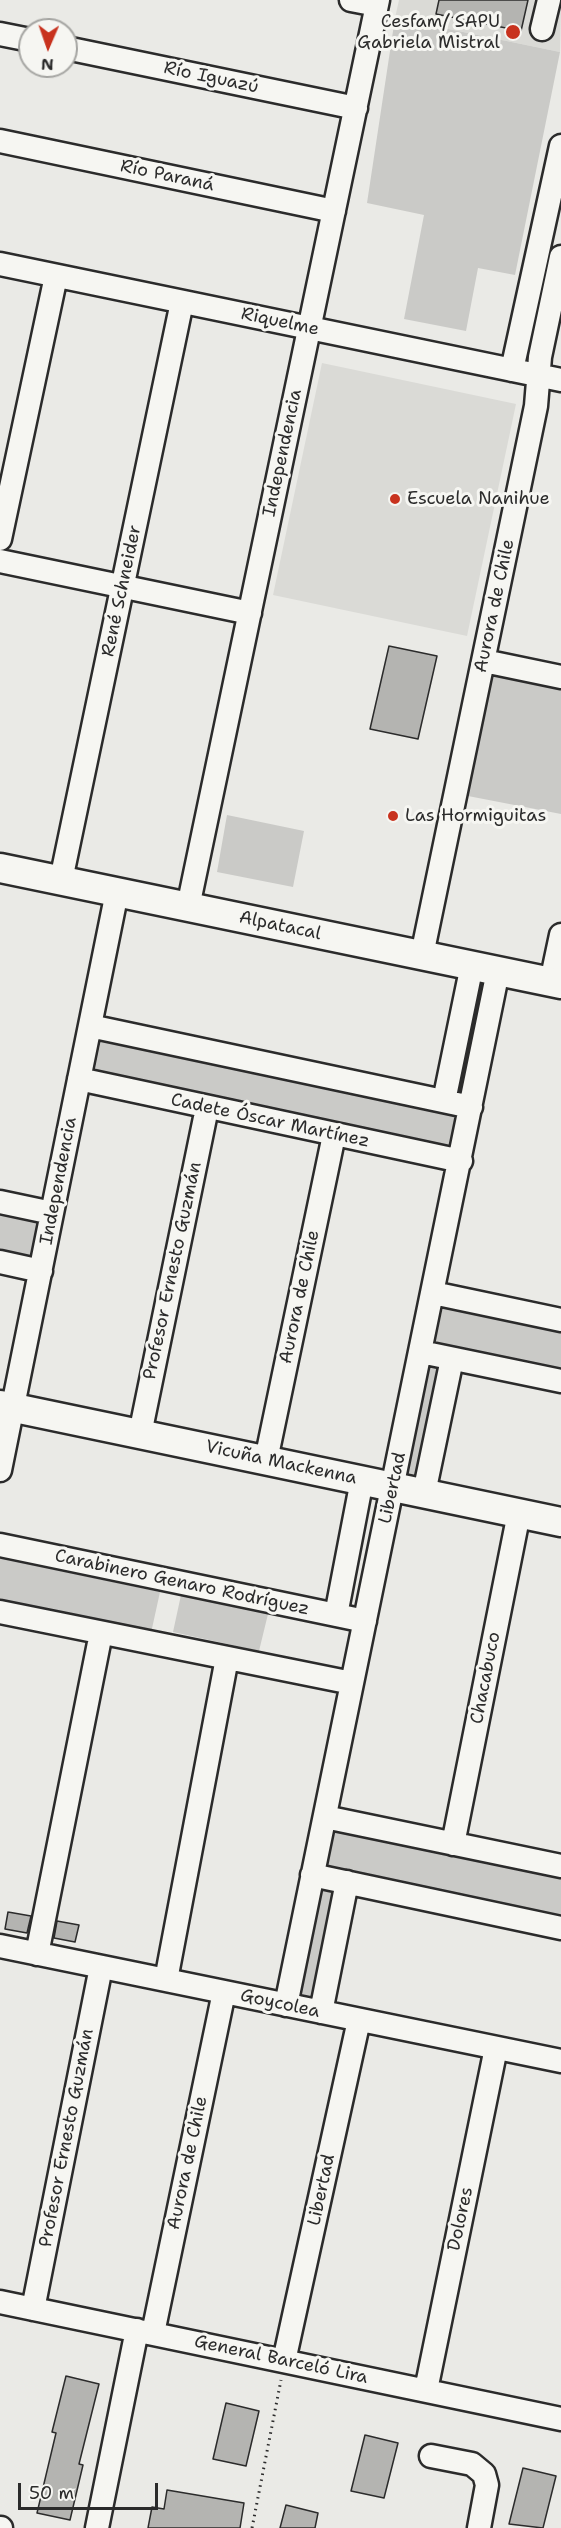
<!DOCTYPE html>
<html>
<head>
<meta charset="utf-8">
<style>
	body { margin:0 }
	#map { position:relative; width:561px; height:2528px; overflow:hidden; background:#eaeae6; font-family:"Shantell Sans",sans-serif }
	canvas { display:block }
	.north { position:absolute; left:18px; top:18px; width:60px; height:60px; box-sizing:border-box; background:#f6f6f2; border:2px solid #a5a5a2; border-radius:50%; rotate:182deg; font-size:16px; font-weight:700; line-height:24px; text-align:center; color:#2b2b2b }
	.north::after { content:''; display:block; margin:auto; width:21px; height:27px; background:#c8321e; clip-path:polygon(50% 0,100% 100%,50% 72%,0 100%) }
	.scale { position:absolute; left:18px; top:2483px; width:140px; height:27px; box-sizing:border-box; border:3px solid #2b2b2b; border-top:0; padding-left:8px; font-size:18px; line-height:21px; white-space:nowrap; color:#2b2b2b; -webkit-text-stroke:4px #f6f6f2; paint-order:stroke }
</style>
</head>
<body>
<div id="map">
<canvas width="561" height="2528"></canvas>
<div class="north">N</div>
<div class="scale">50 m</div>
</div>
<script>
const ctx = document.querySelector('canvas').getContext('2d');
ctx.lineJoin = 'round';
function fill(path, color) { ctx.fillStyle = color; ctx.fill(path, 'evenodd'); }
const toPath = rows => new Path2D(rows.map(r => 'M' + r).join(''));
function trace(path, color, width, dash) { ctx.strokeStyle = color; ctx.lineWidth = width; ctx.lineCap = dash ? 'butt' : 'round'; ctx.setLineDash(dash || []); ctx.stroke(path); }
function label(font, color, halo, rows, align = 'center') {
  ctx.font = font + ' "Shantell Sans",sans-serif'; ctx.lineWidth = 6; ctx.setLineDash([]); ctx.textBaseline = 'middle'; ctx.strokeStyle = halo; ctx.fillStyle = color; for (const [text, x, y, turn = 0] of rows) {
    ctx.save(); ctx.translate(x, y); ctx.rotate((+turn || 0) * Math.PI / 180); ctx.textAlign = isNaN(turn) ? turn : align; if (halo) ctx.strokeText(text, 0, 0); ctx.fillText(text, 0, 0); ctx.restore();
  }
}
const built = toPath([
	[399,0,561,0,560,52,395,18],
	[322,363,516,404,467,636,273,595]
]);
const green = toPath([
	[395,18,560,52,515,275,478,268,466,331,404,319,424,215,367,203],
	[493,673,561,687,561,814,468,796],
	[227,815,304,831,293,887,217,872],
	[474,975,492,979,468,1099,451,1096],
	[102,1035,462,1112,455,1152,94,1074],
	[0,1211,40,1220,31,1263,0,1256],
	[444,1303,561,1329,561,1374,434,1347],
	[425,1359,445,1363,421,1482,399,1477],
	[0,1558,160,1592,151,1633,0,1600],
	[181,1595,268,1614,259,1651,173,1632],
	[334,1826,561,1875,561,1920,323,1869],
	[318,1883,343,1889,317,2004,292,1998]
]);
const building = toPath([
	[439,0,528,0,521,31,436,14,439,0],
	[389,646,437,656,418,739,370,729,389,646],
	[8,1912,31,1916,27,1933,5,1929,8,1912],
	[57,1921,79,1925,75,1942,54,1938,57,1921],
	[66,2376,99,2384,79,2464,83,2465,70,2520,37,2513,56,2433,52,2432,66,2376],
	[226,2403,259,2411,246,2466,213,2459,226,2403],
	[365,2435,398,2443,384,2498,351,2491,365,2435],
	[523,2468,556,2476,543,2528,509,2524,523,2468],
	[167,2490,244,2503,240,2528,148,2528,152,2507,164,2509,167,2490],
	[286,2505,318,2513,315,2528,280,2528,286,2505]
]);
const path = toPath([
	[252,2528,281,2380]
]);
const minor = toPath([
	[351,0,377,5],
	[542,29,549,0],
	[0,34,30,40],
	[66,48,356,108],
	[0,141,334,211],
	[0,264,561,380],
	[512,370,561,146],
	[0,539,56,276],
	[0,561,250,613],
	[484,661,561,677],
	[61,880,182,302],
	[188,907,378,0],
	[422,955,536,406,540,357,561,257],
	[551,982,561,935],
	[90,1026,471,1107],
	[79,1079,461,1161],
	[444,1101,472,965],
	[0,1202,52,1213],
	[0,1262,41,1271],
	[433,1293,561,1320],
	[421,1352,561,1381],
	[140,1434,207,1108],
	[266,1460,334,1135],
	[0,1470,117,892],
	[424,1493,452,1359],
	[0,1545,365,1621],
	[0,1612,352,1683],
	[336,1615,362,1480],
	[325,1817,561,1866],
	[453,1844,519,1513],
	[312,1875,561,1928],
	[0,1946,561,2061],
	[37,1954,101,1633],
	[166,1980,227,1658],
	[286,2005,498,971],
	[321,2012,347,1882],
	[0,2302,561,2419],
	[33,2309,101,1967],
	[153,2333,224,1992],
	[284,2361,359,2020],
	[426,2390,496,2048],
	[431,2456,472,2464,484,2474,487,2485,479,2528],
	[0,2528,1,2528],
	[97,2528,137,2330]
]);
const major = toPath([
	[0,868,561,984],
	[0,1405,561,1522]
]);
const markers = [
	[513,32,8,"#c8321e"],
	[395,499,6,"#c8321e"],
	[393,816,6,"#c8321e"]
];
const poiNames = [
	["Cesfam/ SAPU",500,22,"right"],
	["Gabriela Mistral",500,43,"right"],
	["Escuela Nanihue",407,499],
	["Las Hormiguitas",405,816]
];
const streetNames = [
	["Río Iguazú",211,78,12],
	["Río Paraná",167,176,12],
	["Riquelme",280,322,12],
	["Independencia",283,453,-78],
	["René Schneider",122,591,-78],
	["Aurora de Chile",495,606,-78],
	["Alpatacal",280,926,12],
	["Cadete Óscar Martínez",270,1121,12],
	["Independencia",59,1181,-79],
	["Profesor Ernesto Guzmán",173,1271,-78],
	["Aurora de Chile",300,1297,-78],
	["Vicuña Mackenna",281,1463,12],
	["Libertad",393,1488,-78],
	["Carabinero Genaro Rodríguez",182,1583,12],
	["Chacabuco",486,1678,-79],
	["Goycolea",280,2004,12],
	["Profesor Ernesto Guzmán",67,2138,-79],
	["Aurora de Chile",188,2163,-78],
	["Libertad",322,2190,-78],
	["Dolores",461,2219,-78],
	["General Barceló Lira",281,2360,12]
];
fill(built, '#dadad6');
fill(green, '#cacac7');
fill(building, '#b4b4b1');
trace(building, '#2b2b2b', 1.5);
trace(minor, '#2b2b2b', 27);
trace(major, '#2b2b2b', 33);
trace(path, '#2b2b2b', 3, [1.5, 4.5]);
trace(minor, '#f6f6f2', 22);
trace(major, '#f6f6f2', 28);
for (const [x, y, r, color] of markers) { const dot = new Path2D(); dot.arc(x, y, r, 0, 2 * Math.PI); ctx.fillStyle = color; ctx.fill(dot); trace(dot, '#f6f6f2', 2); }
label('18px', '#2b2b2b', '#f6f6f2', poiNames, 'left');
label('18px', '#2b2b2b', '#f6f6f2', streetNames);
</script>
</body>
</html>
